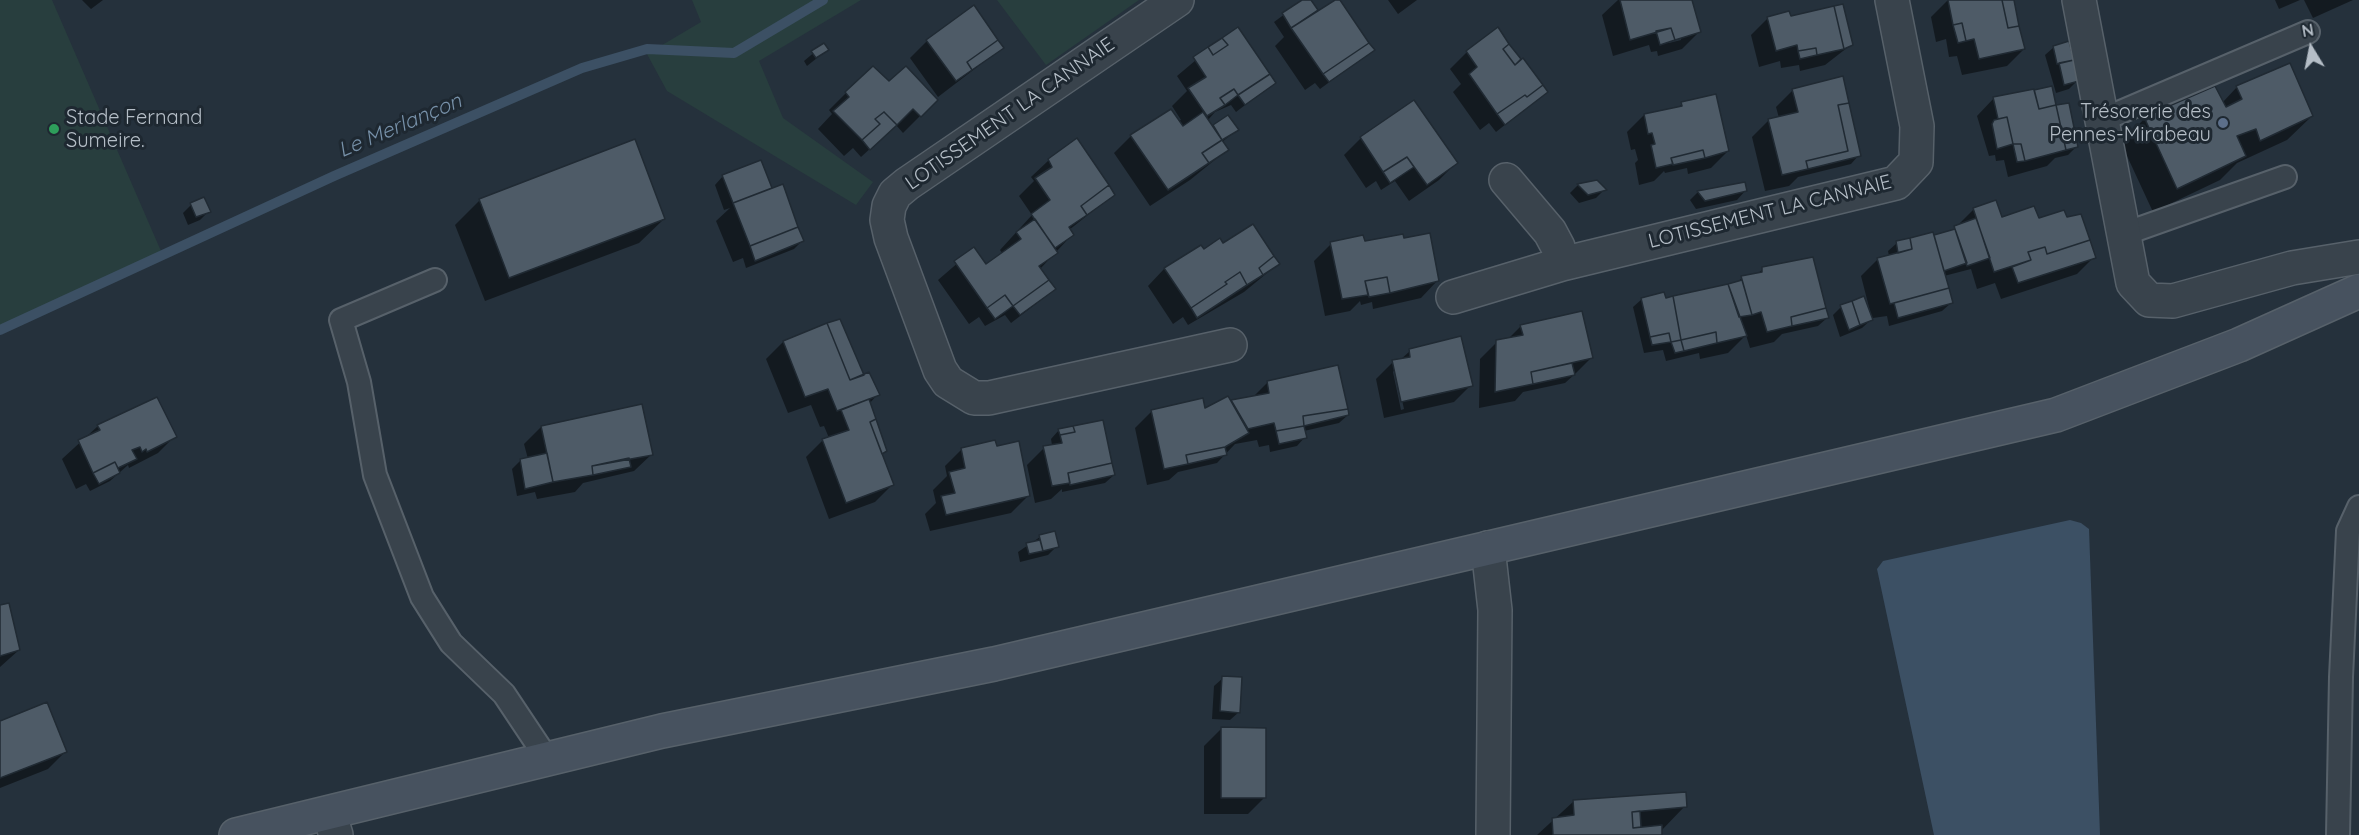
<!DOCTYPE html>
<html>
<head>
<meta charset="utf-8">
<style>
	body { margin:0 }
	#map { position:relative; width:2359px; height:835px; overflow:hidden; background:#25313c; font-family:Quicksand,sans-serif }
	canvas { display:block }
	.north { position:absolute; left:2281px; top:18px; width:60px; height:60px; -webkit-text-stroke:4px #1e2831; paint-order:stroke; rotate:350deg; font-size:16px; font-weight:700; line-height:24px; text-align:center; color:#b5bec7 }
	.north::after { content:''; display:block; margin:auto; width:21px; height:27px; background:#b5bec7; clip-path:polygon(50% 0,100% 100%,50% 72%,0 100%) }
</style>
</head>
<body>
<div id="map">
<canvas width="2359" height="835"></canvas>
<div class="north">N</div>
</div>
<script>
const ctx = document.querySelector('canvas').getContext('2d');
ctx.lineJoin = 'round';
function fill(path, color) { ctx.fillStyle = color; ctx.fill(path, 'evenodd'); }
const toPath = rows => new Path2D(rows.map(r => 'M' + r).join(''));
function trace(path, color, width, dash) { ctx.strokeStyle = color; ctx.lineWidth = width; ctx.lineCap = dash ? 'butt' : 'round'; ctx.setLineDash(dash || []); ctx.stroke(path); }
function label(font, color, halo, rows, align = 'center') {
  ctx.font = font + ' Quicksand,sans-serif'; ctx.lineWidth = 6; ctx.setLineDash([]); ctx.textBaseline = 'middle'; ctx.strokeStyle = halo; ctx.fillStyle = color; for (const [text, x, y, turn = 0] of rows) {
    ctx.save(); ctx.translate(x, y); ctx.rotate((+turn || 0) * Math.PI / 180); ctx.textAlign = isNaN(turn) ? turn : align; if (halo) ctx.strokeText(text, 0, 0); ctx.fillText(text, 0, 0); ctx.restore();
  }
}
const green = toPath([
	[0,0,52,0,164,258,0,331],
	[692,0,861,0,759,61,783,118,873,182,856,205,667,91,647,54,701,22],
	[997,0,1139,0,1046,65]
]);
const water = toPath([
	[2070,520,2081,523,2089,529,2100,835,1934,835,1877,569,1883,561]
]);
const shadow = toPath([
	[82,0,103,0,91,9],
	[1304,0,1309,0,1316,10,1310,16,1339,0,1373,50,1320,89,1315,83,1305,90,1275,46,1284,37,1274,22],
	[1388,0,1417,0,1398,14],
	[1618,0,1690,0,1699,32,1682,49,1658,56,1657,51,1651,52,1649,45,1613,56,1602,15],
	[1681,36,1681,40,1669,43,1668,40],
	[1948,0,2012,0,2024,49,2007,66,1962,75,1957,56,1949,57,1946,39,1936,42,1931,17],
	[2275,0,2300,0,2279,9],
	[2304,0,2353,0,2313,18],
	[1790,17,1852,44,1825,65,1800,71,1799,65,1781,68,1780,61,1759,67,1751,35,1768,18],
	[927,41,1002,48,938,97,910,58],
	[823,45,827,50,807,66,804,61],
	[2054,47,2077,81,2069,89,2056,93,2045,55],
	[1209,49,1274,83,1236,112,1231,105,1215,112,1208,120,1212,128,1228,117,1237,130,1222,142,1227,150,1190,180,1150,206,1114,153,1131,136,1181,120,1172,106,1187,91,1177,76],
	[1467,52,1546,92,1496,132,1489,123,1480,130,1453,92,1461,84,1450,69],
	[889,83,936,100,903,133,896,125,861,157,853,148,844,156,818,129,832,114,829,110,846,93],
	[2237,87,2312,116,2287,140,2237,163,2220,180,2153,212,2121,143,2145,118,2222,103],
	[1793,90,1859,155,1851,164,1798,177,1789,186,1765,191,1752,137,1769,120,1779,118,1776,107],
	[1994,98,2054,105,2077,146,2068,155,2055,158,2047,166,2008,177,2004,160,1996,161,1995,155,1989,156,1977,116],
	[1682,104,1728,151,1711,168,1688,174,1687,168,1665,173,1664,171,1654,181,1639,185,1635,163,1638,160,1635,149,1631,150,1627,132,1644,115,1677,109],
	[1361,138,1456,163,1439,180,1409,201,1395,181,1381,190,1376,181,1366,188,1344,155],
	[1077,140,1113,195,1069,230,1072,235,1040,269,1054,289,1045,297,1011,323,1005,315,985,326,979,317,969,324,938,280,974,249,985,266,1003,254,1000,250,1032,215,1019,196,1034,181,1031,177,1049,160],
	[634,141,664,219,639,243,485,301,455,225,480,200],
	[723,176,770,187,765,192,802,241,794,249,746,268,743,258,733,262,716,221,730,208,724,210,715,185],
	[1578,185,1604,190,1596,198,1579,203,1570,193],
	[1745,191,1737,200,1696,209,1690,200,1698,192],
	[1996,202,2001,219,2038,220,2094,257,2077,274,2001,299,1995,283,1977,289,1971,269,1944,276,1951,303,1942,311,1889,326,1887,316,1873,318,1862,328,1840,337,1833,315,1841,307,1871,315,1861,276,1878,259,1889,256,1888,251,1897,243,1933,238,1951,232,1973,210],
	[191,205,209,211,200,220,188,225,183,213],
	[1364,242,1438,280,1421,298,1373,309,1372,302,1361,305,1360,301,1350,311,1325,316,1314,261,1331,244],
	[1201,247,1204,251,1278,264,1244,292,1188,325,1183,317,1173,324,1148,286,1164,269],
	[1763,269,1827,318,1818,326,1782,334,1774,342,1750,348,1746,335,1728,353,1700,359,1699,353,1666,361,1663,350,1644,353,1633,307,1642,299,1665,300,1736,283,1742,278,1757,274],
	[1581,312,1592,357,1575,374,1565,383,1523,392,1515,401,1479,408,1480,359,1497,342,1508,339,1520,327],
	[783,342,863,376,878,394,869,404,886,451,881,456,892,485,875,502,829,519,806,457,823,440,829,438,824,426,820,427,811,405,788,413,766,359],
	[1410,351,1471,385,1454,402,1384,418,1376,379,1393,362,1400,360],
	[1395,369,1404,409,1401,410,1393,372],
	[1268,382,1348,415,1339,423,1304,431,1305,437,1297,446,1270,452,1269,445,1259,447,1257,440,1235,444,1217,463,1178,472,1169,480,1147,485,1135,428,1152,411,1204,411,1252,398],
	[157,399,175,436,158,453,129,468,128,465,110,481,90,491,86,484,76,489,62,459,98,426],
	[541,427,652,454,634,471,583,483,575,492,537,499,535,492,517,496,512,469,520,461,528,459,524,444],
	[1059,430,1114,475,1105,483,1062,492,1062,489,1051,499,1035,503,1027,465,1044,448,1052,445,1051,439],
	[962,449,1028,496,1011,513,930,531,925,514,936,503,933,490,947,476,945,466],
	[1040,537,1057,546,1048,555,1020,562,1018,552],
	[0,607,19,650,0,667],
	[1223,678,1239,712,1230,720,1212,719,1214,686],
	[0,722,65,752,48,769,0,788],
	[1221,729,1265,797,1248,814,1204,814,1204,746],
	[1574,801,1685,806,1661,831,1661,835,1537,835]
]);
const stream = toPath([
	[0,330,334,176,582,68,647,49,734,53,823,0]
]);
const building = toPath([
	[1302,0,1311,0,1318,10,1291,28,1282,13,1302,0],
	[1335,0,1340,0,1369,43,1323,74,1291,28,1335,0],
	[1620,0,1692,0,1701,32,1675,40,1671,28,1630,40,1620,0],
	[1948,0,2002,0,2008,28,2019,26,2025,49,1979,59,1974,39,1966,41,1962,23,1953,25,1948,0],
	[2002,0,2014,0,2019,26,2008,28,2002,0],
	[1843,4,1853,45,1844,49,1834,6,1843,4],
	[974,5,998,40,967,62,972,70,956,81,926,40,974,5],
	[1834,6,1844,49,1817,55,1816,48,1798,51,1797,45,1776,51,1767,17,1789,11,1791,16,1834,6],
	[1962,23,1966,41,1958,43,1953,25,1962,23],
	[1238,27,1270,74,1238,95,1234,89,1220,98,1225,105,1207,116,1188,88,1206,77,1193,57,1208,47,1213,55,1228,45,1222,38,1238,27],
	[1498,27,1509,44,1503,49,1515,65,1523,58,1543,85,1527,97,1525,95,1497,114,1469,74,1477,67,1466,51,1498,27],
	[1671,28,1675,40,1660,45,1656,31,1671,28],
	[1222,38,1228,45,1213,55,1208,47,1222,38],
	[998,40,1004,48,972,70,967,62,998,40],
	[2069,41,2074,60,2057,64,2053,46,2069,41],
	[824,43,829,50,816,58,811,51,824,43],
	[1369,43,1375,50,1329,82,1323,74,1369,43],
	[1509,44,1521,59,1515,65,1503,49,1509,44],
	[1816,48,1817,55,1800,59,1798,51,1816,48],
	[2074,60,2079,81,2064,85,2059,63,2074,60],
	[2290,63,2313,116,2260,141,2256,129,2237,136,2246,156,2177,189,2144,117,2215,86,2226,107,2242,99,2236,86,2290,63],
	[873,66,889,81,906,66,938,100,921,117,913,109,897,125,884,112,875,119,880,124,862,140,833,111,849,97,845,92,873,66],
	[1270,74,1276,83,1245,105,1238,95,1270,74],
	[1843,76,1849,103,1838,105,1848,151,1806,161,1808,169,1782,175,1768,119,1798,112,1792,89,1843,76],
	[1543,85,1548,92,1505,125,1497,114,1525,95,1527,97,1543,85],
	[2052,86,2056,105,2039,109,2034,90,2052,86],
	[1234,89,1238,95,1225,105,1220,98,1234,89],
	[2034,89,2039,109,2056,105,2066,150,2025,161,2021,144,2013,144,2007,117,1998,119,1993,97,2034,89],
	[1716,94,1729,151,1705,158,1703,150,1671,158,1673,164,1656,168,1651,145,1655,144,1652,133,1648,134,1644,114,1682,106,1681,102,1716,94],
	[1414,100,1458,163,1427,185,1407,157,1383,172,1360,137,1414,100],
	[1849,103,1861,156,1808,169,1806,161,1848,151,1838,105,1849,103],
	[2069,103,2078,147,2066,150,2056,105,2069,103],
	[1171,109,1183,126,1203,112,1222,140,1202,153,1209,163,1168,190,1130,135,1171,109],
	[884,112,897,125,870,150,862,140,880,124,875,119,884,112],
	[1228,115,1239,130,1222,140,1213,125,1228,115],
	[2007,117,2013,144,1997,149,1992,124,1994,120,2007,117],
	[1077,138,1109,185,1081,206,1087,215,1069,227,1074,235,1055,248,1031,214,1050,200,1035,178,1052,167,1048,159,1077,138],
	[635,139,665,219,509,278,479,199,635,139],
	[1222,140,1229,150,1209,163,1202,153,1222,140],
	[2013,144,2021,144,2025,161,2017,162,2013,144],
	[1703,150,1705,158,1673,165,1671,158,1703,150],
	[1407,157,1414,167,1390,183,1383,172,1407,157],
	[761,160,772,188,733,203,722,175,761,160],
	[1597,180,1607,190,1588,195,1577,184,1597,180],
	[1745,182,1747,191,1705,201,1697,191,1745,182],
	[783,184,798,227,750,246,733,203,783,184],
	[1109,185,1115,195,1087,215,1081,206,1109,185],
	[204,197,211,212,196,217,190,203,204,197],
	[1996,200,2002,217,2034,206,2039,218,2064,210,2067,217,2081,214,2090,240,2047,254,2045,247,2028,252,2031,260,1994,272,1973,208,1996,200],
	[1976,218,1990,258,1967,266,1954,226,1976,218],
	[1035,219,1058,253,1039,266,1049,280,1013,306,1005,295,987,308,954,261,974,247,986,264,1021,239,1016,232,1035,219],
	[1253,224,1274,256,1259,268,1263,275,1247,285,1240,272,1225,282,1227,284,1191,308,1164,268,1201,245,1204,249,1220,238,1223,243,1253,224],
	[798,227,804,241,755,261,750,246,798,227],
	[1955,229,1967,263,1944,271,1934,235,1955,229],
	[1933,232,1949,288,1890,304,1877,258,1912,249,1910,238,1933,232],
	[1430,233,1439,281,1390,293,1387,277,1365,281,1368,295,1342,299,1330,242,1363,235,1365,241,1403,234,1404,238,1430,233],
	[1910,238,1912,249,1898,253,1896,241,1910,238],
	[2090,240,2096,258,2018,283,2012,267,2031,260,2028,252,2045,247,2047,254,2090,240],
	[1274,256,1280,264,1263,275,1259,268,1274,256],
	[1813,257,1826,308,1791,317,1792,326,1767,332,1761,312,1752,315,1741,276,1762,272,1762,267,1813,257],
	[1240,272,1247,285,1197,318,1191,308,1227,284,1225,282,1240,272],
	[1387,277,1390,293,1369,297,1365,281,1387,277],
	[1049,280,1056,289,1020,315,1013,306,1049,280],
	[1742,280,1752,315,1739,317,1728,284,1742,280],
	[1728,284,1747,336,1717,343,1716,332,1681,340,1673,296,1728,284],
	[1949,288,1953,303,1898,318,1894,303,1949,288],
	[1664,292,1666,298,1673,296,1681,340,1671,342,1669,333,1650,337,1641,298,1664,292],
	[1005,295,1013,306,995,319,987,308,1005,295],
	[1864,296,1873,320,1860,325,1852,301,1864,296],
	[1852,301,1860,325,1849,330,1840,305,1852,301],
	[1826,308,1829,318,1792,326,1791,317,1826,308],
	[1582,311,1593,358,1531,372,1533,384,1495,392,1496,340,1523,335,1520,325,1582,311],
	[840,319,864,375,850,380,827,323,840,319],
	[827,323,850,380,869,372,880,395,837,411,828,389,805,397,783,341,827,323],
	[1716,332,1717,343,1684,351,1681,340,1716,332],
	[1669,333,1671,342,1652,345,1650,337,1669,333],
	[1461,336,1473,386,1401,402,1392,360,1410,357,1409,349,1461,336],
	[1681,340,1684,351,1675,353,1671,342,1681,340],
	[1572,363,1575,375,1533,384,1531,372,1572,363],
	[1338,365,1348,409,1303,416,1304,426,1276,431,1274,423,1248,429,1231,400,1269,393,1267,381,1338,365],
	[1228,396,1249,433,1225,447,1186,455,1188,464,1164,469,1151,410,1203,398,1205,408,1228,396],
	[157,397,177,437,147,452,146,449,142,452,140,447,132,450,137,459,118,468,115,462,93,473,78,440,100,430,97,425,157,397],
	[869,399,876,419,870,422,894,485,846,503,822,439,849,430,841,410,869,399],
	[642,404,653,455,592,466,593,475,553,482,541,426,642,404],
	[1348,409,1349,415,1304,426,1303,416,1348,409],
	[876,419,887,451,882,454,870,422,876,419],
	[1103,420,1112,463,1068,473,1070,483,1052,486,1043,446,1062,443,1060,435,1075,432,1073,426,1103,420],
	[1073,426,1075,432,1060,435,1058,429,1073,426],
	[1304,426,1307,438,1279,444,1276,431,1304,426],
	[995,440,997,446,1019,441,1030,496,946,515,941,496,955,493,949,472,965,468,961,448,995,440],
	[1225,447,1227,455,1188,464,1186,455,1225,447],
	[547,453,553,482,525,489,520,459,547,453],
	[629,458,631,467,593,475,592,466,629,458],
	[115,462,120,473,99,484,93,473,115,462],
	[1112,463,1115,475,1070,485,1068,473,1112,463],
	[1055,531,1059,547,1043,551,1039,535,1055,531],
	[1040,540,1043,551,1029,554,1026,543,1040,540],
	[9,603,20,650,0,656,0,605,9,603],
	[1222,676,1242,677,1240,713,1220,711,1222,676],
	[47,702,67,752,0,778,0,721,47,702],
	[1221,727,1266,728,1266,798,1221,798,1221,727],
	[1686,792,1687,807,1632,812,1633,828,1662,825,1662,835,1553,835,1552,818,1574,815,1573,800,1686,792],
	[1640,811,1641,827,1633,828,1632,812,1640,811]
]);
const service = toPath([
	[2102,120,2308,32],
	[2124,234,2285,177],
	[435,280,341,320,359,382,375,475,422,597,451,643,504,694,548,760],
	[2338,835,2341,677,2348,531,2359,507]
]);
const minor = toPath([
	[1177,0,907,184,895,194,889,206,887,220,891,238,940,370,948,382,974,398,989,398,1230,345],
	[2079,0,2133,283,2149,300,2173,301,2292,268,2359,257],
	[1506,180,1550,232,1558,247,1562,264],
	[1453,297,1562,264,1896,183,1916,162,1917,126,1892,0],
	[1488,548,1495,610,1493,835],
	[329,813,336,835]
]);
const secondary = toPath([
	[236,835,662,731,994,664,2056,415,2239,345,2359,291]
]);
const markers = [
	[2223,123,6,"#5c6f8a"],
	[54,129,6,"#2e9e5b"]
];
const poiNames = [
	["Trésorerie des",2211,112],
	["Pennes-Mirabeau",2211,135],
	["Stade Fernand",66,118,"left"],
	["Sumeire.",66,141,"left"]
];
const streetNames = [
	["LOTISSEMENT LA CANNAIE",1010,114,-35],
	["LOTISSEMENT LA CANNAIE",1770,212,-14]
];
const waterNames = [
	["Le Merlançon",400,126,-23]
];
fill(green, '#283e3e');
fill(water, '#3c5064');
fill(shadow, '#0007');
trace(stream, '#3c5064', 10);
fill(building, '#4e5b67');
trace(building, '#202a33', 1.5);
trace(service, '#57616a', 26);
trace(minor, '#57616a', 36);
trace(secondary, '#57616a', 36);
trace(service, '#39434c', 22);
trace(minor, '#39434c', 33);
trace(secondary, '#47525f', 33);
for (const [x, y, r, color] of markers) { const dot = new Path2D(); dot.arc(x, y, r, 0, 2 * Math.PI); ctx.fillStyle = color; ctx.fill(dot); trace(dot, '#1e2831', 2); }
label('20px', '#b5bec7', '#1e2831', poiNames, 'right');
label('20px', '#b5bec7', '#1e2831', streetNames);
label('italic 21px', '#7791a9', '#1e2831', waterNames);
</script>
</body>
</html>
